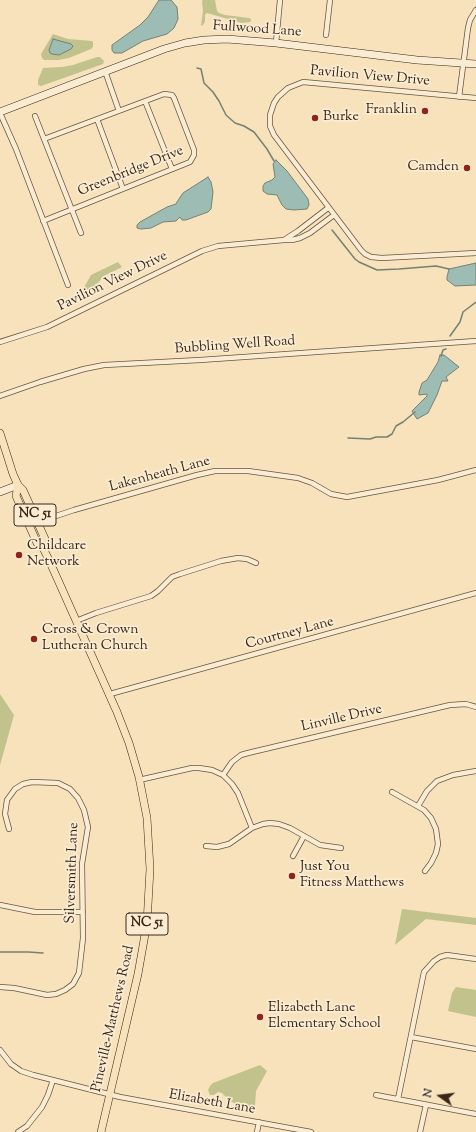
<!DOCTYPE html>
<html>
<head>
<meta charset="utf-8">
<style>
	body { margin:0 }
	#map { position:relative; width:476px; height:1132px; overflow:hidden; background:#f7e2bc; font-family:"Sorts Mill Goudy",serif }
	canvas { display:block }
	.north { position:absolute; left:420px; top:1076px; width:40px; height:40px; -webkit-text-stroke:3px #faecd3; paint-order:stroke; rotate:284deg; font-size:11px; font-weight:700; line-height:16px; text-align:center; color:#392617 }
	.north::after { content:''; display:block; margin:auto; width:14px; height:18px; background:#392617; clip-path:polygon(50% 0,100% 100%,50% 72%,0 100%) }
</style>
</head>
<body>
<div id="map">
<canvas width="476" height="1132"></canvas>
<div class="north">N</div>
</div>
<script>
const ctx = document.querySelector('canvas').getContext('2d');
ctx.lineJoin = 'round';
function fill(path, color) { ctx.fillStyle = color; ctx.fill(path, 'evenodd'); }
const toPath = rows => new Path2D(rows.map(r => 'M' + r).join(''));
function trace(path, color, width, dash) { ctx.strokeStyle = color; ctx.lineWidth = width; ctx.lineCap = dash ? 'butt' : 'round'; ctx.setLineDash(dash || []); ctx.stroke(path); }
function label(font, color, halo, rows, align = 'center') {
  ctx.font = font + ' "Sorts Mill Goudy",serif'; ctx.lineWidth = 3.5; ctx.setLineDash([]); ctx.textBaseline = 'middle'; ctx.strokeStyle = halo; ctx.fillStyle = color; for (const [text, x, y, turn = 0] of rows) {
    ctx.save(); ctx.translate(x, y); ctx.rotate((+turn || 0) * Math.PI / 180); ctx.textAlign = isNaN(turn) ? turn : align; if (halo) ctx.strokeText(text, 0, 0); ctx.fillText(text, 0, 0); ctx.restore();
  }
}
const green = toPath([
	[203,0,215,0,217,11,219,13,225,15,249,18,251,19,251,21,250,22,242,23,207,13,205,15,205,22,202,26,201,25,203,11,202,1],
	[53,34,68,39,92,41,93,42,93,47,91,49,69,58,58,60,44,60,42,58,41,54],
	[97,57,100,57,104,61,103,64,41,86,38,85,38,80,43,68,62,67,73,65],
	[118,262,122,267,104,276,88,294,82,291,91,275],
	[0,694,14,715,0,765],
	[402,909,476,918,476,925,426,919,395,945],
	[456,987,476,990,476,1017,448,1011,452,993],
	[260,1065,267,1071,256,1091,255,1106,253,1107,238,1105,230,1101,222,1093,218,1092,214,1095,210,1095,208,1090,210,1086,213,1083]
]);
const water = toPath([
	[159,0,171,0,177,7,178,19,174,28,167,34,143,41,122,53,114,53,112,50,112,45,140,25,148,17,159,0],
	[53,39,71,44,73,46,71,49,59,55,52,54,50,53,49,50,53,39],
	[276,160,287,171,308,199,309,205,307,209,294,210,286,209,282,205,277,195,267,194,263,191,263,186,265,183,272,180,275,177,273,164,276,160],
	[208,177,211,182,213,192,211,209,208,212,186,220,182,220,180,217,176,221,163,222,151,228,141,229,137,228,137,225,140,222,167,207,176,204,177,202,183,193,208,177],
	[476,263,476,285,455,286,447,280,447,277,449,269,476,263],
	[440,355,444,355,459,367,446,377,448,381,442,381,437,395,428,413,417,419,412,411,427,396,427,394,419,395,419,392,422,383,427,380,438,362,440,355]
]);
const stream = toPath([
	[197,68,201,69,204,83,213,92,219,101,226,115,235,123,244,126,254,132,267,149,274,161],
	[332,230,355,259,359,262,377,270,399,269,436,266,449,269],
	[450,336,460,322,463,312,476,302],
	[441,356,443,350,446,349],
	[348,438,370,439,376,437,387,437,392,434,396,426,403,422,415,412],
	[0,952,28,952,43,953]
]);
const street = toPath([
	[326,35,330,0],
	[276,43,280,0],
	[105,71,119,111],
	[459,97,468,28,470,20,476,10],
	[476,98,303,82,288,88,278,97,274,103,270,115,270,126,274,135,361,250,365,254,371,257,382,258,476,253],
	[145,101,172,169],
	[0,113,16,149,68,285],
	[35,116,81,233],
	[97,119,123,189],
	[328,208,298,231,284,240,292,240,300,238,310,233,334,215],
	[43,221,190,162,194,155,194,150,174,98,172,95,164,94,44,139],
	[0,342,47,327,202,251,218,246,284,240],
	[0,396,40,382,84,369,104,365,200,360,476,341],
	[38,522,74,510,197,475,215,471,248,471,298,478,312,483,331,494,347,497,438,480,476,470],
	[76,621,96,613,151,596,158,591,172,577,180,574,221,561,238,558,247,559,256,563],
	[110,694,476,593],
	[223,775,232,762,241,755,248,753,450,705,466,704,476,707],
	[139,780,192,768,199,768,212,770,223,775,232,784,238,793,252,828],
	[392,792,424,810,431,818,436,829,438,844,436,853,431,863,425,871],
	[418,806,427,791,437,781,453,775,476,771],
	[206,846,217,847,229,844,252,828,263,824,270,823,279,824,290,828,320,845,341,848],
	[293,856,304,836],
	[0,905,35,912,83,912],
	[0,987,14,988,47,995,56,994,65,990,73,984,79,973,83,938,82,864,88,827,84,810,78,798,70,789,58,783,32,782,23,784,15,789,7,800,5,814,9,829],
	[411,1037,476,1049],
	[0,1050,11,1064,21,1071,33,1075,120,1097,311,1132],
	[376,1095,476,1114],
	[398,1099,424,972,434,961,440,957,447,955,476,959],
	[18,1132,27,1126,42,1107,48,1095,53,1080],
	[257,1132,259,1122],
	[420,1132,426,1105]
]);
const secondary = toPath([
	[0,112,164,49,185,43,204,40,227,39,276,43,417,60,476,64],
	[0,492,18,485]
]);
const primary = toPath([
	[0,433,13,474,18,485,23,490,45,539,43,548],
	[18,485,16,496,37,543,43,548,49,560,117,712,129,743,139,777,147,818,150,869,147,923,138,974,101,1132]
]);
const markers = [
	[425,111,4,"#8f2418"],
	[315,118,4,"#8f2418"],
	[467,168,4,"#8f2418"],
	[19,555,4,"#8f2418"],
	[34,639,4,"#8f2418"],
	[292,876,4,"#8f2418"],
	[260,1017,4,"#8f2418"]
];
const shields = [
	[35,515,42],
	[147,924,42]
];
const shieldNames = [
	["NC 51",35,515],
	["NC 51",147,924]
];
const streetNames = [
	["Fullwood Lane",257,30,4],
	["Pavilion View Drive",370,77,5],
	["Greenbridge Drive",131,172,-22],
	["Pavilion View Drive",113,282,-26],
	["Bubbling Well Road",235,346,-4],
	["Lakenheath Lane",160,475,-15],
	["Courtney Lane",290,634,-15],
	["Linville Drive",342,719,-13],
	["Silversmith Lane",73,873,-88],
	["Pineville-Matthews Road",114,1019,-77],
	["Elizabeth Lane",212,1103,10]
];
const poiNames = [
	["Franklin",417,111,"right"],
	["Burke",323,118],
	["Camden",459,168,"right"],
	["Childcare",27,547],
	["Network",27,563],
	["Cross & Crown",42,631],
	["Lutheran Church",42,647],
	["Just You",300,868],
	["Fitness Matthews",300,884],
	["Elizabeth Lane",268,1009],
	["Elementary School",268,1025]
];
fill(green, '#c2c28d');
fill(water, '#9dbdb4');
trace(water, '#758175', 1);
trace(stream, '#758175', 1.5);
trace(street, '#685540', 6);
trace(secondary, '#392617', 8);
trace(primary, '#392617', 8);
trace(street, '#faecd3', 4.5);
trace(secondary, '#faecd3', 7);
trace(primary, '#f7e2bc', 7);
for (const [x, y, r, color] of markers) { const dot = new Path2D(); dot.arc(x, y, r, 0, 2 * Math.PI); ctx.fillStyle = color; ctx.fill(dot); trace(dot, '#faecd3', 1.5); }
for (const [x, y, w] of shields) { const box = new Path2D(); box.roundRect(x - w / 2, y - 11, w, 22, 3); ctx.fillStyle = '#faecd3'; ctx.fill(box); trace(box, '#392617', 1); }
label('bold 13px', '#392617', null, shieldNames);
label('14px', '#392617', '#faecd3', streetNames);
label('14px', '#392617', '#faecd3', poiNames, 'left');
</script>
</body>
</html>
